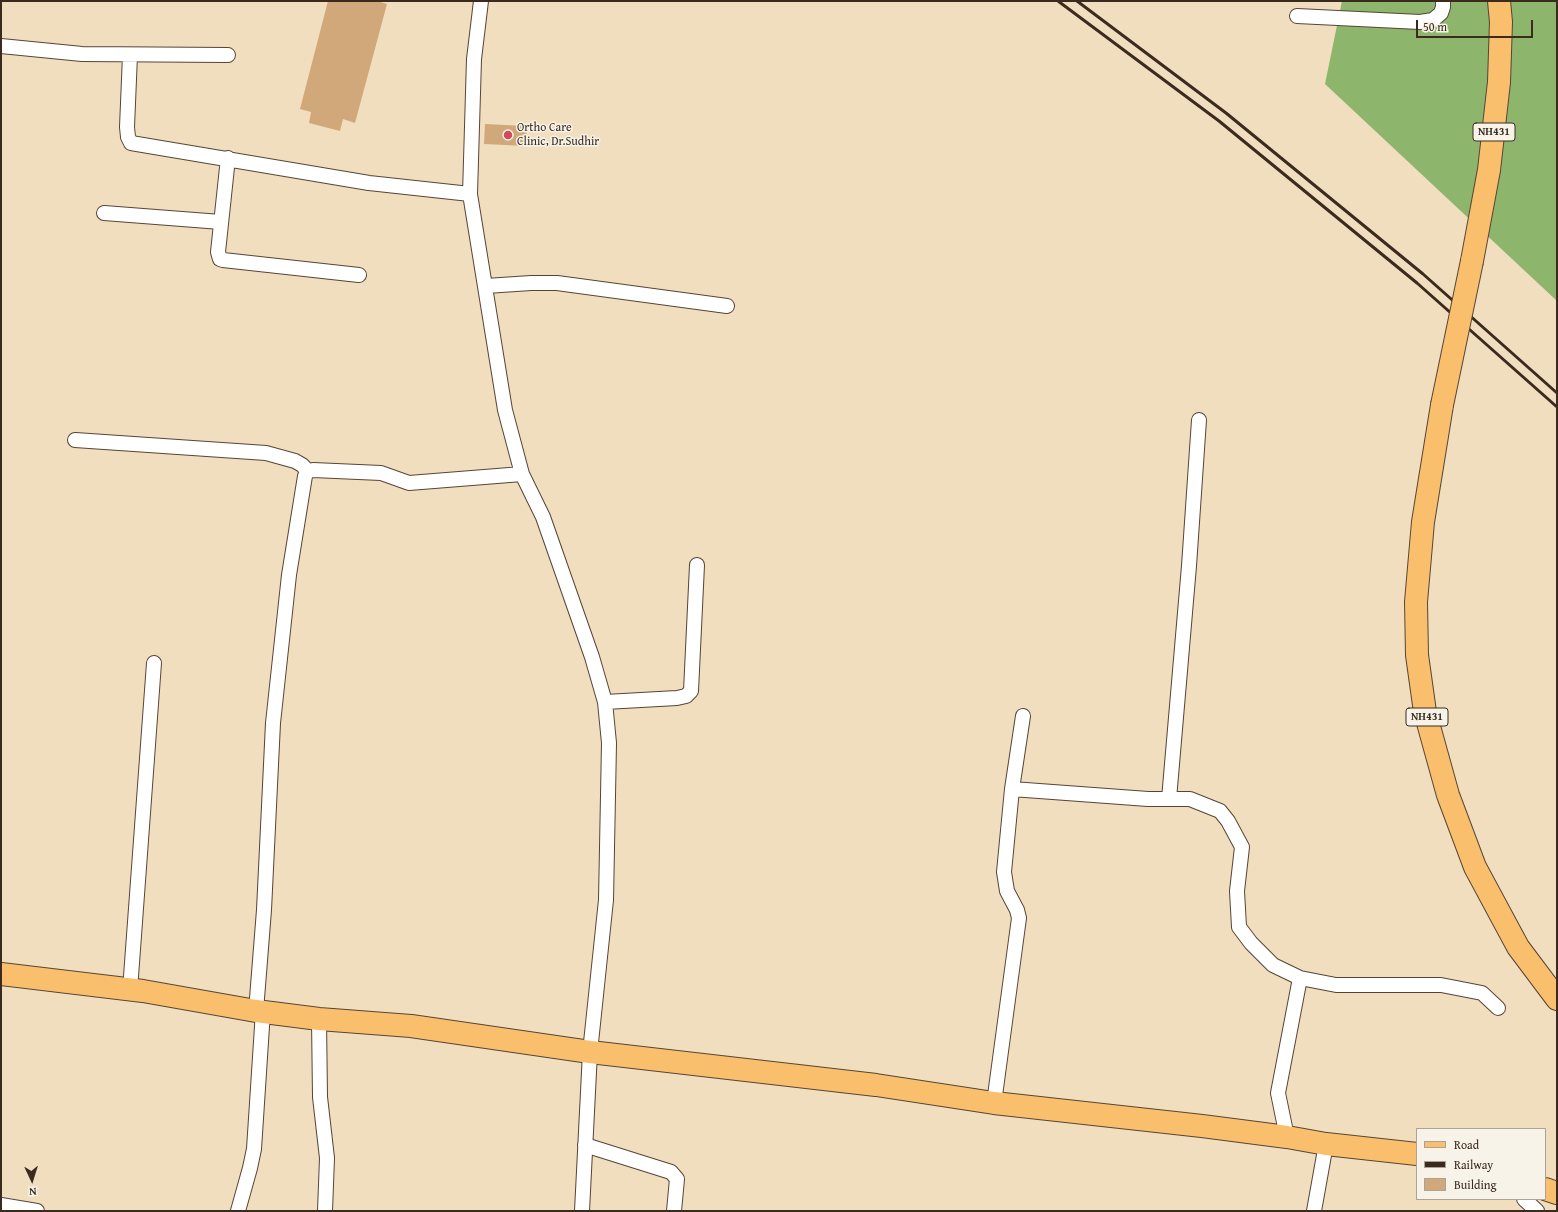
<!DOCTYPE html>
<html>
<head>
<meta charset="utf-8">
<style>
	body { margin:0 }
	#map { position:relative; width:1558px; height:1212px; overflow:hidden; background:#f1debf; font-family:"Gentium Book Plus",serif }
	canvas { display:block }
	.frame { position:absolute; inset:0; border:2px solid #3b2a1e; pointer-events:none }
	.legend { position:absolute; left:1416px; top:1128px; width:130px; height:72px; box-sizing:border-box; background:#f7f3e8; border:1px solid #aca397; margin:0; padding:5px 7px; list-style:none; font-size:12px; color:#3b2a1e }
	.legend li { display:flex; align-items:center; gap:8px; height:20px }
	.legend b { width:20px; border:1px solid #aca397 }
	.north { position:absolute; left:12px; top:1160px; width:40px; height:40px; -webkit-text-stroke:3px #f7f3e8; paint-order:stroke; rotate:176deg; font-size:11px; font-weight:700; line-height:16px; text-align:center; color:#3b2a1e }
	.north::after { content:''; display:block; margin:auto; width:14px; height:18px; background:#3b2a1e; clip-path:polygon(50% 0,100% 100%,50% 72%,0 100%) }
	.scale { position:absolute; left:1416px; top:20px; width:117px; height:18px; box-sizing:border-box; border:2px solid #3b2a1e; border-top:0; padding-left:5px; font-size:12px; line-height:14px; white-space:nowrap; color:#3b2a1e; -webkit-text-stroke:3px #f7f3e8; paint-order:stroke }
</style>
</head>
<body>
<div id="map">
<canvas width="1558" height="1212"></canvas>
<div class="frame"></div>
<ul class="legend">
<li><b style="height:5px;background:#f9bf6d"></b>Road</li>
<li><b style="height:5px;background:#3b2a1e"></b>Railway</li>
<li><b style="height:11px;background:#d1a879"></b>Building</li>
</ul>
<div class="north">N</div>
<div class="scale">50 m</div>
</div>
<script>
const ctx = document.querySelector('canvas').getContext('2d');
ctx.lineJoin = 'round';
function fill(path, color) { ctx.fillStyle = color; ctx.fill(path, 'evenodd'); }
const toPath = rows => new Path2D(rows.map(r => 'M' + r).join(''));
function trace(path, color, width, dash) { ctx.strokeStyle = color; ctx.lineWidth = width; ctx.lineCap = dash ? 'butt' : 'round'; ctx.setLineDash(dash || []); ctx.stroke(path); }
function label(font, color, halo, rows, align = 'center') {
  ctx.font = font + ' "Gentium Book Plus",serif'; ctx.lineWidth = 3; ctx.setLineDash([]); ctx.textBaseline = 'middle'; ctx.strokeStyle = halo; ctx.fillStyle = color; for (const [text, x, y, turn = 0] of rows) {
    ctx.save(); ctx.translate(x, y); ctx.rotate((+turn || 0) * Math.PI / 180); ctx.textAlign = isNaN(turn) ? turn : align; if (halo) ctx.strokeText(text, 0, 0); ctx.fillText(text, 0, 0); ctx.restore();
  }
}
const forest = toPath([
	[1342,1,1557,1,1557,301,1325,84]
]);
const building = toPath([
	[328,1,377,1,387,4,355,123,343,119,340,131,309,123,311,112,300,109],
	[485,124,527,126,526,146,484,144]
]);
const minor = toPath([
	[481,1,474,59,470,194,505,410,522,474,543,517,592,657,605,702,609,743,606,900,590,1052,582,1211],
	[1297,16,1420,22,1433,20,1441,13,1443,7,1443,1],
	[1,46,82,54,228,55],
	[130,55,127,127,128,137,131,143,369,183,470,194],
	[228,158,218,252,220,259,223,260,359,275],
	[104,213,221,222],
	[486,286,531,283,557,283,727,306],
	[75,440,266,453,295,461,302,465,308,471],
	[605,702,677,698,686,696,691,691,697,565],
	[1012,789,1148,799,1190,799,1220,811,1228,821,1242,847,1237,891,1239,927,1251,943,1273,965,1300,978,1336,985,1441,985,1482,993,1498,1008],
	[1169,799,1189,566,1199,420],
	[130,990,154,663],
	[256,1011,264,910,273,723,289,575,305,476,308,471,313,470,381,473,409,483,522,474],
	[319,1019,320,1097,327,1158,325,1211],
	[994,1103,1019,918,1017,910,1007,891,1004,872,1012,789,1023,716],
	[1287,1137,1278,1093,1300,978],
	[585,1145,671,1172,677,1179,674,1211],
	[1524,1199,1537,1211],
	[1,1205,37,1211],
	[238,1211,250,1168,254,1149,263,1011],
	[1314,1211,1326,1144]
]);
const primary = toPath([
	[1472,261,1489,170,1499,82,1501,22,1499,1],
	[1442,405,1423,522,1416,602,1417,655,1425,712,1448,795,1475,867,1518,947,1557,999],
	[1,974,143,991,256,1011,319,1019,411,1026,590,1052,876,1085,994,1103,1202,1126,1287,1137,1326,1144,1417,1154],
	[1545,1189,1557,1193]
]);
const rail = toPath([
	[1058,1,1219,121,1417,283,1557,407],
	[1077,1,1226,113,1423,274,1557,393]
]);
const primaryBridge = toPath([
	[1442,405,1472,261]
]);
const markers = [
	[508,135,5,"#d1495b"]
];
const shields = [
	[1494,132,42],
	[1427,717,42]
];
const shieldNames = [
	["NH431",1494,132],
	["NH431",1427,717]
];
const poiNames = [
	["Ortho Care",517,128],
	["Clinic, Dr.Sudhir",517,142]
];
fill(forest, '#8db56c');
fill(building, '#d1a879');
trace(minor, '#564536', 16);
trace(primary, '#564536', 24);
trace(minor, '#fff', 14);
trace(primary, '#f9bf6d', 22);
trace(rail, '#3b2a1e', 3);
trace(primaryBridge, '#564536', 24, []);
trace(primaryBridge, '#f9bf6d', 22);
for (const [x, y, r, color] of markers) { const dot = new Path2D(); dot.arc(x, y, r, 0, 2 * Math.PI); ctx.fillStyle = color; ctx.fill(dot); trace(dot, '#f7f3e8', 1.5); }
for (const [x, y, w] of shields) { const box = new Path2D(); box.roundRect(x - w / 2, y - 9, w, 18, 3); ctx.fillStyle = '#f7f3e8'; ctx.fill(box); trace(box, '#3b2a1e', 1); }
label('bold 11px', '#3b2a1e', null, shieldNames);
label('12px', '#3b2a1e', '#f7f3e8', poiNames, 'left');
</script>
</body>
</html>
